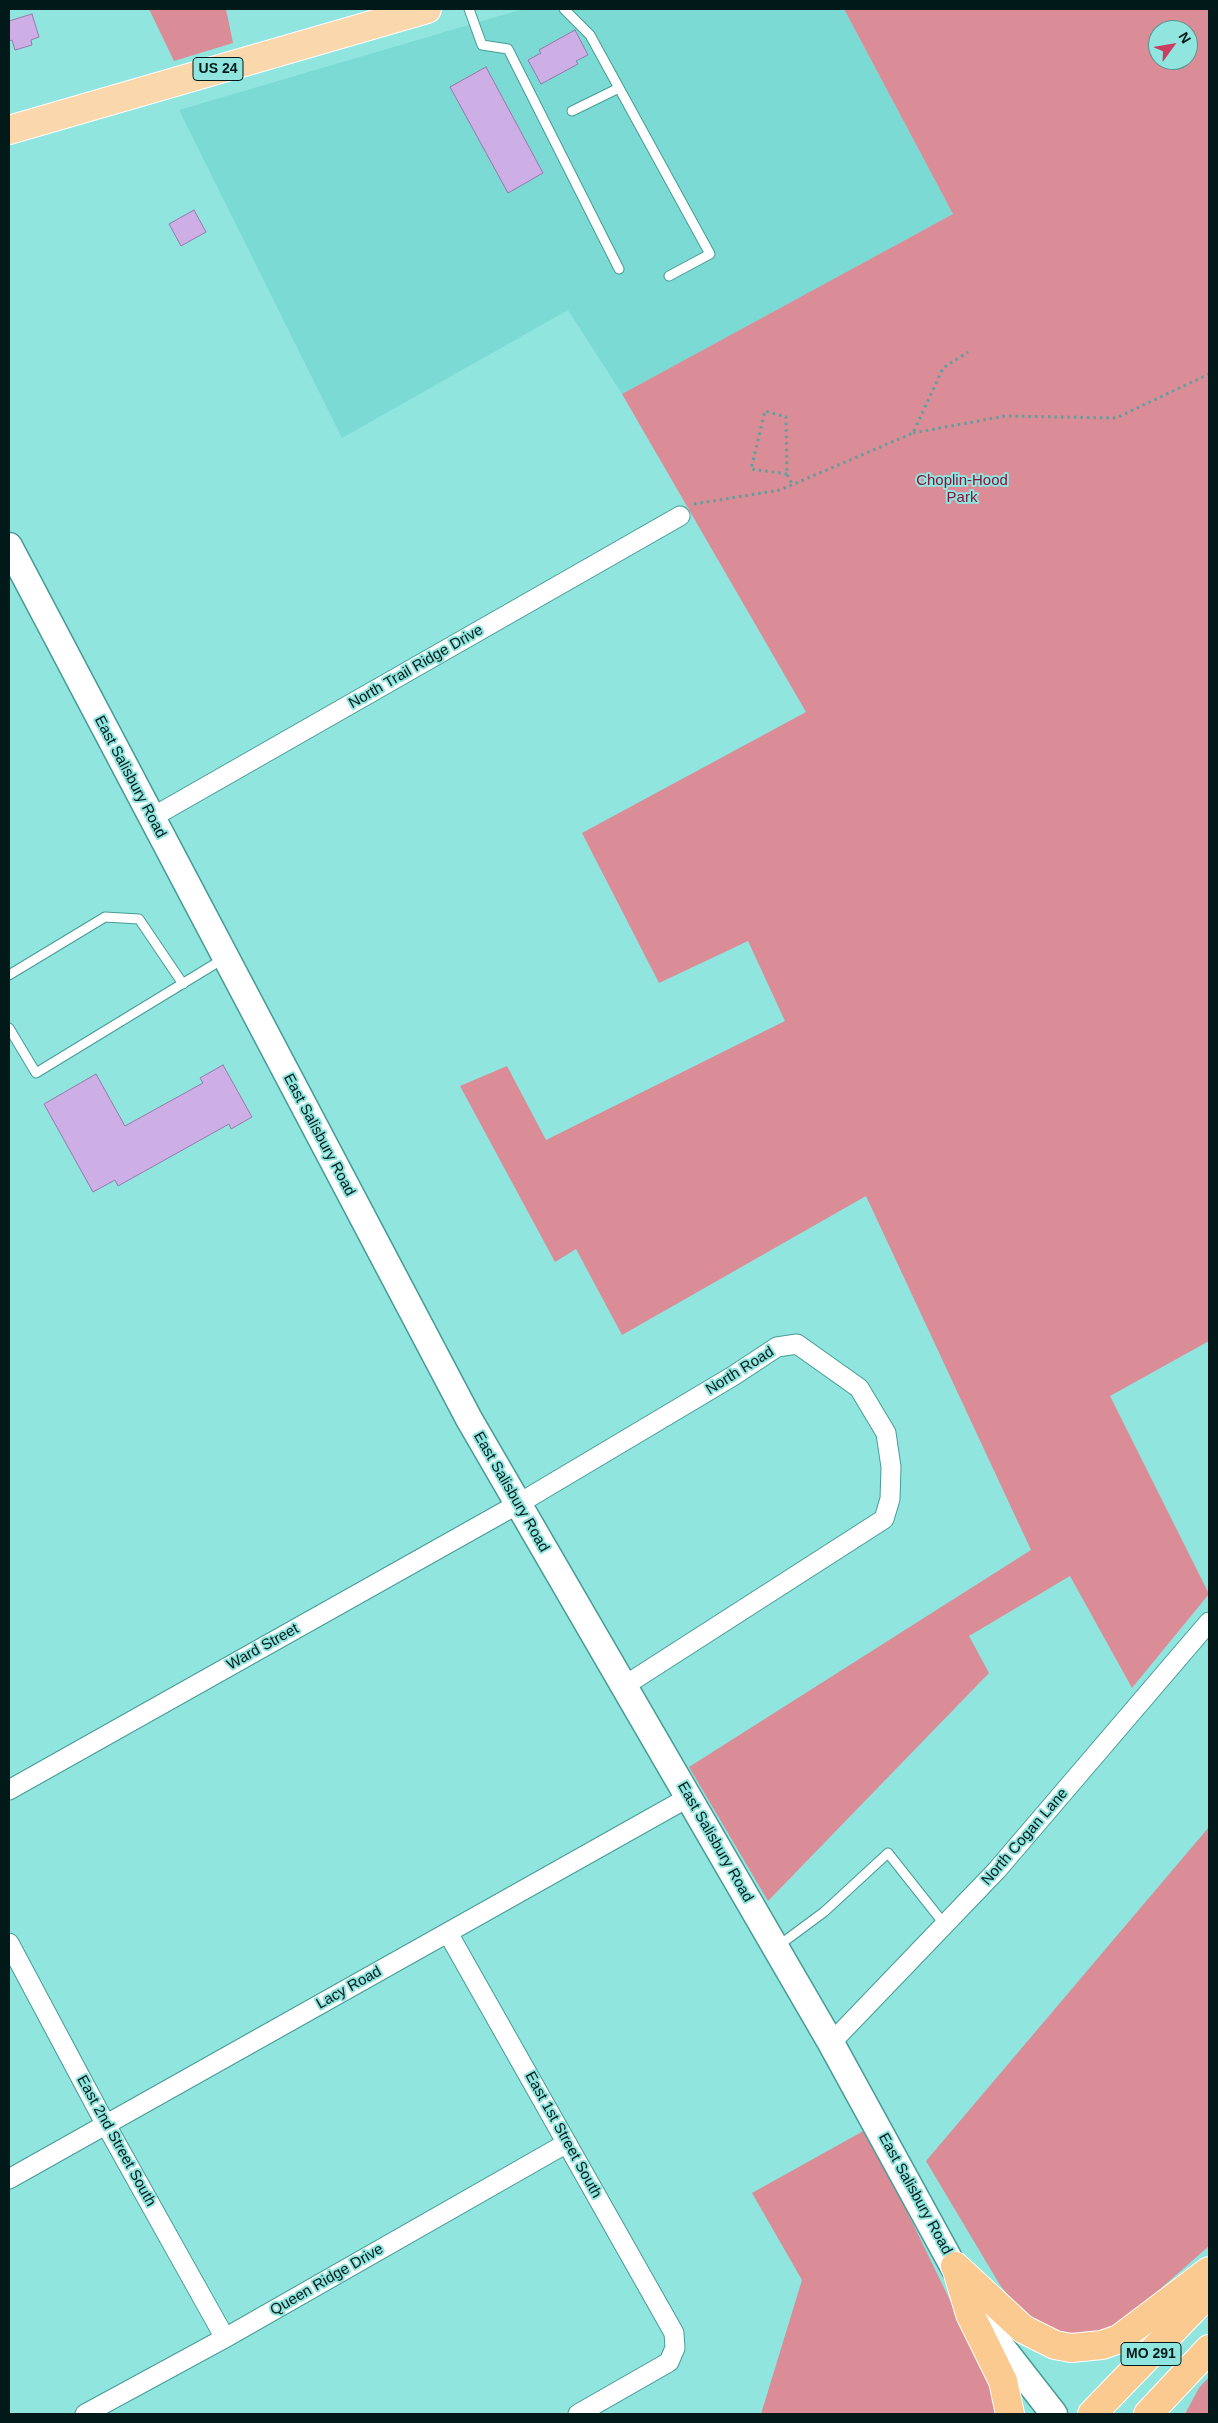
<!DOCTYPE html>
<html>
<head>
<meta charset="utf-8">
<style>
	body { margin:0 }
	#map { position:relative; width:1218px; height:2423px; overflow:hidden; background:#90e5df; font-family:Arial,sans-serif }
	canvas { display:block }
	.frame { position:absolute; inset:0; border:10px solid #011a19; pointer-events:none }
	.north { position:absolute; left:1148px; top:20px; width:50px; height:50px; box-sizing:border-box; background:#90e5df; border:1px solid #579490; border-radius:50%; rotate:58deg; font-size:14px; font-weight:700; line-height:20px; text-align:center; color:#011a19 }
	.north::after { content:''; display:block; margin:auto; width:18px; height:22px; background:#cc3c61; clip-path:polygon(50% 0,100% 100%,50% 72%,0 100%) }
</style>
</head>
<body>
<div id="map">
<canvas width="1218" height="2423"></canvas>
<div class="frame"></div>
<div class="north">N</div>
</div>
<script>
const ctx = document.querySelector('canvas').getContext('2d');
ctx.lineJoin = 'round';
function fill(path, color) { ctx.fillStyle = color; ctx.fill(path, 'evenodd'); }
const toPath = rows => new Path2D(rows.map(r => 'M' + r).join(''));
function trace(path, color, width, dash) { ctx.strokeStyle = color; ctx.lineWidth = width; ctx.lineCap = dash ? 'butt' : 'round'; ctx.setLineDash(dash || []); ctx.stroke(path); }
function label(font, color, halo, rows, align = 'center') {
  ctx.font = font + ' Arial,sans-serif'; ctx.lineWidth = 4; ctx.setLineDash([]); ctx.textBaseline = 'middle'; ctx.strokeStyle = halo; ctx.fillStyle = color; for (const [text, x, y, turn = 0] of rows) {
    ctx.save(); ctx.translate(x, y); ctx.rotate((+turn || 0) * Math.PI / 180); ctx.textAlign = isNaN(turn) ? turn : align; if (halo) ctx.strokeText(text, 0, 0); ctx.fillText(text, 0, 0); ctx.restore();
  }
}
const built = toPath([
	[523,9,844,9,953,214,622,394,568,310,342,438,179,110]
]);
const green = toPath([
	[149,9,226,9,233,43,174,61],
	[844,9,1209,9,1209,1341,1110,1396,1209,1594,1132,1688,1070,1576,969,1636,989,1673,768,1901,689,1767,1031,1550,866,1196,622,1335,576,1249,555,1262,460,1086,507,1066,546,1140,785,1021,748,941,659,983,582,833,806,712,622,394,953,214],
	[1158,30,1188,30,1188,60,1158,60],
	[1209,1827,1209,2246,1117,2327,1087,2340,1052,2335,1024,2315,1000,2285,926,2161],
	[867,2129,993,2389,1000,2414,761,2414,802,2280,752,2193],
	[1209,2377,1209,2414,1185,2414,1199,2388]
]);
const building = toPath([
	[32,14,39,37,31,40,32,45,15,50,12,40,9,41,9,21,32,14],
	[575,30,588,55,576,61,578,64,541,84,528,60,541,53,539,50,575,30],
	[486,67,543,173,508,193,450,87,486,67],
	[194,210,206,232,181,246,169,224,194,210],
	[223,1065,252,1117,231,1129,229,1124,118,1186,115,1180,93,1192,44,1104,96,1074,125,1126,203,1083,200,1078,223,1065]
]);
const path = toPath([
	[913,433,1005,416,1116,418,1209,374],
	[787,474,751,469,765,411,786,417,787,474,792,484],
	[694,504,780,490,913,433,943,368,968,352]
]);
const service = toPath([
	[469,9,482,45,508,49,619,269],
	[564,9,590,35,710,254,669,276],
	[572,111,619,88],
	[9,975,105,917,139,919,183,984],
	[9,1028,36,1073,223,959],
	[778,1946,824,1912,888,1853,945,1925]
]);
const minor = toPath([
	[151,818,680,516],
	[9,1790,518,1504,733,1376,777,1347,797,1344,859,1388,886,1433,891,1467,890,1499,884,1519,624,1686],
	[448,1933,674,2333,675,2348,669,2362,578,2414],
	[9,1943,106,2125,225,2338],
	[831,2043,997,1870,1209,1622],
	[9,2179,689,1797],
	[85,2414,225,2338,567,2143]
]);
const secondary = toPath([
	[9,546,469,1419,831,2043,975,2306,997,2341,1054,2414]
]);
const primary = toPath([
	[9,130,427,9]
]);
const trunk = toPath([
	[955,2266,1023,2329,1055,2345,1071,2348,1102,2345,1119,2339,1209,2271],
	[956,2267,970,2314,1003,2381,1010,2414],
	[1092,2414,1209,2293],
	[1148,2414,1209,2349]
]);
const shields = [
	[218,69,50],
	[1151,2354,60]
];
const shieldNames = [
	["US 24",218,69],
	["MO 291",1151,2354]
];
const parkNames = [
	["Choplin-Hood",962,481],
	["Park",962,498]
];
const streetNames = [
	["North Trail Ridge Drive",416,667,-30],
	["East Salisbury Road",130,777,62],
	["East Salisbury Road",319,1135,62],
	["North Road",740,1371,-32],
	["East Salisbury Road",511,1492,60],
	["Ward Street",263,1647,-29],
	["North Cogan Lane",1025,1837,-49],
	["East Salisbury Road",715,1842,60],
	["Lacy Road",349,1988,-29],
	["East 1st Street South",563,2135,61],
	["East 2nd Street South",116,2141,61],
	["East Salisbury Road",915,2194,61],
	["Queen Ridge Drive",327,2280,-30]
];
fill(built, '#7bdad3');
fill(green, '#da8c97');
fill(building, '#cdaee5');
trace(building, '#9679ac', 1);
trace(service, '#469b96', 11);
trace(minor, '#469b96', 21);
trace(secondary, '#469b96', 29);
trace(primary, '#fff', 30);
trace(trunk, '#fff', 30);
trace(path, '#5fa09b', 3, [2.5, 4]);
trace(service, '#fff', 9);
trace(minor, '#fff', 19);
trace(secondary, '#fff', 26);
trace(primary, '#fbd7ac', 28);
trace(trunk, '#faca90', 28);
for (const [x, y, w] of shields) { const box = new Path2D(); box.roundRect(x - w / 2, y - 11.5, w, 23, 4); ctx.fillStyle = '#90e5df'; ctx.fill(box); trace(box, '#011a19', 1); }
label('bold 14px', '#011a19', null, shieldNames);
label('15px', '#881338', '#90e5df', parkNames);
label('15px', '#011a19', '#90e5df', streetNames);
</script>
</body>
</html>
